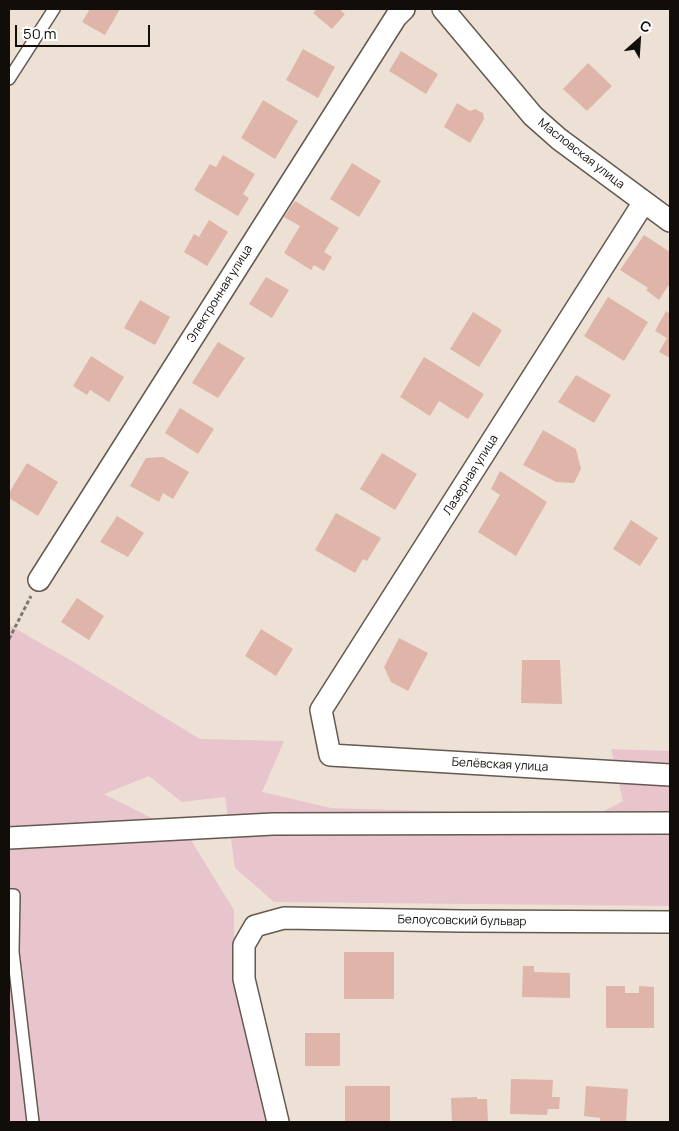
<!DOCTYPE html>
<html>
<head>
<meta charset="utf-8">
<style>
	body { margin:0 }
	#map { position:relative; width:679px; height:1131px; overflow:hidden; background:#ede1d5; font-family:Manrope,sans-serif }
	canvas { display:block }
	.frame { position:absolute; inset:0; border:10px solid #110e0a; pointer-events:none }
	.north { position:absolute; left:614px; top:15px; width:50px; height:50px; -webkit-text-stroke:4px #fff; paint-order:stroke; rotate:26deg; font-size:14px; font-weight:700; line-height:20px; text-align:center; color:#110e0a }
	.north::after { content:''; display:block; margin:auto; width:18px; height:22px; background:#110e0a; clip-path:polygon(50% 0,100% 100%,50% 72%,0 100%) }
	.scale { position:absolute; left:15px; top:25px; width:135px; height:22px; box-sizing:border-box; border:2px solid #110e0a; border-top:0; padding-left:6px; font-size:15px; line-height:18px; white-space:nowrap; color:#110e0a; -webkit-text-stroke:4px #fff; paint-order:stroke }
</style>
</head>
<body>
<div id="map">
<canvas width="679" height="1131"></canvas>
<div class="frame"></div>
<div class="north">С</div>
<div class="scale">50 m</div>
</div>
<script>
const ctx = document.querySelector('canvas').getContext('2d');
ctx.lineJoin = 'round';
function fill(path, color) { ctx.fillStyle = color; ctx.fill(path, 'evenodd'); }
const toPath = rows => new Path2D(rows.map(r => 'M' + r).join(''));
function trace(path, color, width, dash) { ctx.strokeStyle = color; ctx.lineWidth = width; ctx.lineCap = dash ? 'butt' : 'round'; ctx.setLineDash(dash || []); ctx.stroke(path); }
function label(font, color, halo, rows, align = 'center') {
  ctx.font = font + ' Manrope,sans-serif'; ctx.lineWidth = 4; ctx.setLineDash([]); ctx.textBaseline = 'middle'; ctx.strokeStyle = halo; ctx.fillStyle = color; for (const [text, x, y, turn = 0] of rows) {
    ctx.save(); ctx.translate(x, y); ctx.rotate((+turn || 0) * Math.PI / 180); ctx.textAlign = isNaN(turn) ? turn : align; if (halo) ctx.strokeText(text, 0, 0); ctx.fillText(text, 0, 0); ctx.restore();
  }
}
const green = toPath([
	[9,625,72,661,200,739,284,741,262,792,331,808,595,816,623,801,611,749,670,751,670,906,274,902,235,868,225,797,182,802,149,776,104,794,189,837,234,910,234,965,268,1122,9,1122]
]);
const building = toPath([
	[90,9,120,9,105,35,82,22],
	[317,9,339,9,345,14,332,29,313,13],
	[303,49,335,67,318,98,286,80],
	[401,51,438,74,426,94,389,71],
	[588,63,612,86,587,111,563,89],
	[263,100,298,121,275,159,241,138],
	[457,103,470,111,475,109,483,113,484,119,470,143,444,127],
	[223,155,255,174,243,194,249,198,238,216,194,190,210,164,216,167],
	[352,163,381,181,359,217,330,199],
	[295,201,339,228,324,252,332,257,324,271,314,265,311,270,284,253,300,226,284,217],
	[209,220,228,232,207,266,184,252,194,234,199,237],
	[644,235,670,252,670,283,659,300,646,290,648,288,620,270],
	[266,277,289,290,272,318,249,304],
	[608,297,648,322,624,361,584,336],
	[140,300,170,317,155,345,124,328],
	[666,311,670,314,670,358,659,352,667,338,655,331],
	[473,312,502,330,479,367,450,349],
	[218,342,245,358,218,398,192,383],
	[91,356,124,377,109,402,90,390,87,395,73,386],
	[424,357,484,394,468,419,439,401,430,416,400,397],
	[576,375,611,395,594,423,558,402],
	[180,408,214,429,198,454,165,433],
	[543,430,576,449,581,469,574,483,556,482,523,465],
	[382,453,417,474,395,510,360,489],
	[163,457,189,472,173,499,163,493,159,502,130,486,146,458],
	[27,463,58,482,38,516,9,498,9,493],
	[500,471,547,502,516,556,478,532,500,495,491,489],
	[336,513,381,538,367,561,363,559,355,573,315,550],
	[117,516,144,533,128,557,100,542],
	[631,520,658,538,640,566,613,549],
	[77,598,104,616,89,640,61,622],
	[261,629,293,649,276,676,245,656],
	[399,638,428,653,408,691,391,682,384,667],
	[522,660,560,660,562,704,521,703],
	[344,952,394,952,394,999,344,999],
	[523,966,534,966,534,972,570,973,570,998,522,997],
	[606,986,625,986,625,993,639,993,639,986,654,987,654,1028,606,1028],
	[305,1033,340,1033,340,1066,305,1066],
	[511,1079,553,1080,552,1097,560,1097,559,1109,548,1109,547,1115,510,1114],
	[345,1086,390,1086,390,1122,345,1122],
	[586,1086,628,1089,626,1122,600,1121,600,1118,584,1116],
	[477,1097,477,1099,487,1099,488,1122,452,1122,451,1098]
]);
const path = toPath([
	[9,639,31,596]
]);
const lane = toPath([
	[9,79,54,9],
	[9,895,14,895,13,952,33,1122]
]);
const street = toPath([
	[443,9,533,116,559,139,670,221],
	[644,202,321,710,330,755,670,775],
	[39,580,396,17,404,9],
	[9,838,273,824,670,823],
	[278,1122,244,979,244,945,255,926,284,918,461,921,670,922]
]);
const streetNames = [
	["Масловская улица",581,154,38],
	["Электронная улица",220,294,-58],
	["Лазерная улица",471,475,-58],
	["Белёвская улица",500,765,3],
	["Белоусовский бульвар",462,921,1]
];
fill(green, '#e8c5cd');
fill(building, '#dfb4a9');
trace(lane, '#63594f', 14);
trace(street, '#63594f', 24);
trace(path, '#7f7870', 3, [4, 2.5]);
trace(lane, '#fff', 11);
trace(street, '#fff', 21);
label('12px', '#110e0a', '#fff', streetNames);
</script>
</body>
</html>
